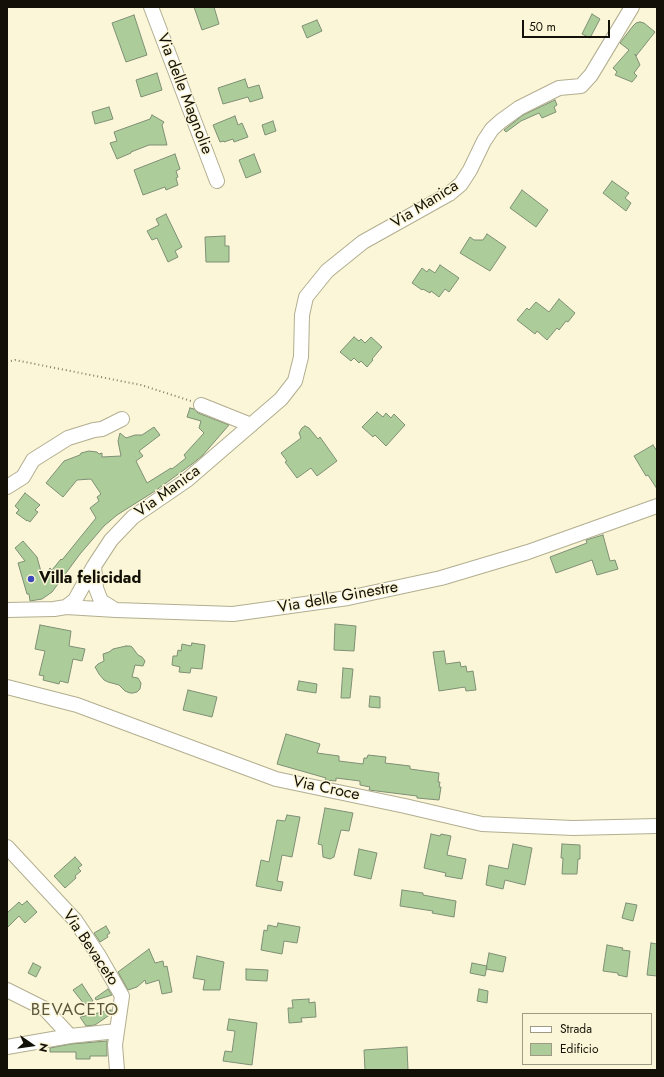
<!DOCTYPE html>
<html>
<head>
<meta charset="utf-8">
<style>
	body { margin:0 }
	#map { position:relative; width:664px; height:1077px; overflow:hidden; background:#fbf6d7; font-family:Jost,sans-serif }
	canvas { display:block }
	.frame { position:absolute; inset:0; border:8px solid #131107; pointer-events:none }
	.legend { position:absolute; left:522px; top:1013px; width:130px; height:52px; box-sizing:border-box; background:#fbf6d7; border:1px solid #9e9a84; margin:0; padding:5px 7px; list-style:none; font-size:12px; color:#131107 }
	.legend li { display:flex; align-items:center; gap:8px; height:20px }
	.legend b { width:20px; border:1px solid #9e9a84 }
	.north { position:absolute; left:12px; top:1025px; width:40px; height:40px; -webkit-text-stroke:3px #fbf6d7; paint-order:stroke; rotate:103deg; font-size:11px; font-weight:700; line-height:16px; text-align:center; color:#131107 }
	.north::after { content:''; display:block; margin:auto; width:14px; height:18px; background:#131107; clip-path:polygon(50% 0,100% 100%,50% 72%,0 100%) }
	.scale { position:absolute; left:522px; top:20px; width:88px; height:18px; box-sizing:border-box; border:2px solid #131107; border-top:0; padding-left:5px; font-size:12px; line-height:14px; white-space:nowrap; color:#131107; -webkit-text-stroke:3px #fbf6d7; paint-order:stroke }
</style>
</head>
<body>
<div id="map">
<canvas width="664" height="1077"></canvas>
<div class="frame"></div>
<ul class="legend">
<li><b style="height:5px;background:#fff"></b>Strada</li>
<li><b style="height:11px;background:#accd9a"></b>Edificio</li>
</ul>
<div class="north">N</div>
<div class="scale">50 m</div>
</div>
<script>
const ctx = document.querySelector('canvas').getContext('2d');
ctx.lineJoin = 'round';
function fill(path, color) { ctx.fillStyle = color; ctx.fill(path, 'evenodd'); }
const toPath = rows => new Path2D(rows.map(r => 'M' + r).join(''));
function trace(path, color, width, dash) { ctx.strokeStyle = color; ctx.lineWidth = width; ctx.lineCap = dash ? 'butt' : 'round'; ctx.setLineDash(dash || []); ctx.stroke(path); }
function label(font, color, halo, rows, align = 'center') {
  ctx.font = font + ' Jost,sans-serif'; ctx.lineWidth = 3; ctx.setLineDash([]); ctx.textBaseline = 'middle'; ctx.strokeStyle = halo; ctx.fillStyle = color; for (const [text, x, y, turn = 0] of rows) {
    ctx.save(); ctx.translate(x, y); ctx.rotate((+turn || 0) * Math.PI / 180); ctx.textAlign = isNaN(turn) ? turn : align; if (halo) ctx.strokeText(text, 0, 0); ctx.fillText(text, 0, 0); ctx.restore();
  }
}
const building = toPath([
	[194,7,214,7,219,24,202,30,194,7],
	[592,14,600,19,590,38,582,34,592,14],
	[134,15,147,55,126,62,112,23,134,15],
	[317,20,322,31,307,38,302,26,317,20],
	[640,22,644,23,655,32,636,56,635,54,640,65,634,73,637,76,632,82,615,75,617,72,613,68,629,50,620,43,633,26,636,23,640,22],
	[157,73,162,90,141,97,136,80,157,73],
	[245,79,248,88,259,85,263,98,250,102,248,97,223,104,218,88,245,79],
	[555,100,557,105,554,107,556,112,542,118,539,113,521,121,506,132,504,130,523,115,555,100],
	[109,107,113,119,95,124,92,112,109,107],
	[152,115,164,122,162,125,167,145,149,145,131,152,131,153,117,159,110,143,117,141,114,132,150,119,152,115],
	[235,116,238,125,242,123,248,137,234,142,233,139,224,142,224,141,220,142,213,125,235,116],
	[273,121,276,131,265,135,262,125,273,121],
	[175,154,180,169,176,171,178,177,176,178,178,185,166,190,165,187,143,195,134,170,175,154],
	[254,154,261,172,246,178,239,160,254,154],
	[612,181,629,193,625,198,631,203,626,211,603,193,612,181],
	[522,190,548,210,536,227,510,208,522,190],
	[166,214,182,247,175,251,178,257,168,262,157,238,152,240,147,231,159,225,156,219,166,214],
	[487,234,506,247,490,271,460,253,470,237,474,240,483,240,487,234],
	[225,236,225,246,229,246,229,262,206,262,205,237,225,236],
	[440,265,459,278,449,292,445,289,439,297,431,291,430,293,423,289,422,290,412,283,422,268,427,272,429,269,435,273,440,265],
	[559,299,575,313,568,322,566,321,559,330,557,328,547,340,537,331,535,334,517,320,527,308,529,310,536,302,549,312,559,299],
	[354,337,359,341,361,339,365,343,371,337,382,347,372,359,373,360,367,367,361,361,359,363,354,358,351,361,340,352,354,337],
	[190,408,194,409,198,413,229,425,202,456,192,464,155,491,117,515,104,526,80,554,52,592,42,599,30,601,29,594,27,594,18,563,25,561,15,548,23,541,37,557,43,579,50,568,52,570,61,559,62,560,96,518,90,508,99,501,97,497,101,494,91,479,77,480,63,497,46,483,64,461,80,455,81,453,89,451,97,452,99,454,102,453,102,457,121,456,118,441,120,433,126,438,135,435,142,435,154,427,160,435,139,451,143,456,136,461,147,483,171,468,172,469,186,458,184,455,204,433,199,428,201,421,187,417,190,408],
	[377,412,383,417,386,413,391,418,394,414,405,425,386,446,375,435,373,437,362,427,377,412],
	[305,426,309,428,318,439,320,437,337,461,317,476,311,468,297,478,285,462,287,461,281,453,301,438,299,433,302,428,305,426],
	[653,445,657,451,657,489,648,475,646,476,634,456,653,445],
	[25,493,40,505,35,510,38,512,30,522,27,520,27,521,16,513,19,510,15,506,25,493],
	[603,535,610,561,615,560,618,569,597,575,592,560,556,573,550,557,587,543,586,540,603,535],
	[335,624,356,626,354,651,334,650,335,624],
	[40,625,71,631,69,646,85,649,82,661,73,659,68,683,60,681,59,684,43,680,44,676,39,675,45,651,35,649,40,625],
	[192,643,205,645,202,669,191,668,190,673,179,672,180,667,172,665,173,656,177,656,178,650,181,651,182,644,191,646,192,643],
	[126,646,130,646,132,647,138,655,142,657,145,661,143,666,135,665,132,677,138,678,141,683,140,689,137,692,133,693,130,693,125,691,119,685,108,682,104,680,99,674,95,667,98,664,104,661,103,654,109,652,113,649,126,646],
	[444,651,446,664,460,662,461,667,466,666,467,672,473,671,476,690,466,691,465,687,439,691,433,652,444,651],
	[343,668,353,669,350,698,341,698,343,668],
	[299,681,317,684,316,693,297,690,299,681],
	[188,690,217,697,212,717,183,710,188,690],
	[370,696,380,697,380,708,369,707,370,696],
	[286,734,320,744,317,753,339,756,339,761,363,764,364,758,367,758,368,755,386,757,385,763,410,766,410,769,439,773,438,782,440,782,439,787,441,787,439,800,417,798,417,796,369,790,370,787,360,785,360,781,336,778,336,781,325,780,326,778,277,764,286,734],
	[325,808,353,813,349,831,341,830,334,857,330,859,323,857,322,845,318,844,325,808],
	[287,815,300,817,292,857,282,855,277,881,283,882,281,891,256,886,261,860,269,862,277,820,285,821,287,815],
	[431,834,440,836,441,834,451,836,447,855,466,859,462,879,445,876,446,873,424,868,431,834],
	[513,844,532,848,525,885,505,880,503,889,486,885,489,865,508,869,513,844],
	[562,844,580,845,580,859,578,859,577,874,562,874,563,858,561,858,562,844],
	[359,849,377,853,371,879,354,875,359,849],
	[75,857,82,865,78,868,81,871,75,876,76,878,65,888,54,876,75,857],
	[402,890,423,893,423,895,456,901,454,917,432,913,433,911,400,906,402,890],
	[27,901,37,912,25,923,19,916,7,928,7,913,19,902,22,905,27,901],
	[626,903,637,905,633,921,622,918,626,903],
	[278,923,300,927,297,943,284,941,282,954,261,950,264,930,267,931,268,925,277,927,278,923],
	[106,926,110,933,107,935,108,937,100,942,94,933,106,926],
	[651,943,657,944,657,976,647,975,651,943],
	[607,945,623,948,622,950,630,951,627,977,618,975,618,973,603,971,607,945],
	[149,949,155,963,163,961,164,967,167,966,172,992,162,994,159,980,146,984,145,980,137,987,128,990,118,972,149,949],
	[489,953,506,957,503,972,486,969,489,953],
	[197,956,224,962,222,975,220,990,203,990,205,980,193,978,197,956],
	[33,963,41,967,36,977,28,973,33,963],
	[472,963,487,966,485,976,470,973,472,963],
	[246,969,268,970,267,981,246,980,246,969],
	[82,984,93,1001,84,1004,73,990,82,984],
	[108,989,112,995,96,1000,95,998,108,989],
	[479,989,488,991,487,1003,477,1001,479,989],
	[309,999,309,1003,315,1002,316,1017,301,1018,302,1022,289,1023,288,1008,293,1008,292,1000,309,999],
	[111,1010,111,1014,95,1025,86,1026,80,1017,111,1010],
	[229,1019,257,1023,252,1065,223,1061,225,1051,232,1052,235,1031,227,1030,229,1019],
	[107,1041,107,1056,90,1056,90,1059,76,1059,76,1052,50,1052,50,1048,71,1044,107,1041],
	[407,1047,408,1070,365,1070,364,1050,407,1047]
]);
const path = toPath([
	[7,362,15,360,141,385,191,401]
]);
const minor = toPath([
	[151,7,217,181],
	[201,405,251,425],
	[7,487,23,477,33,460,68,438,94,430,102,429,122,419],
	[94,566,96,588,101,601,114,609],
	[66,607,75,600,94,566,111,540,133,517,187,480,281,399,295,381,301,357,302,315,306,297,327,271,363,242,449,194,461,184,470,170,484,141,492,129,501,121,519,108,559,88,581,86,591,75,632,7],
	[7,610,54,609,66,607,116,610,233,614,348,598,441,578,528,552,657,506],
	[7,687,77,705,276,779,405,806,482,824,573,828,657,826],
	[7,847,75,920,99,956,122,996,115,1045,117,1070],
	[7,990,45,1009,70,1036],
	[7,1047,70,1036,117,1031]
]);
const markers = [
	[31,579,4,"#3d48bc"]
];
const streetNames = [
	["Via delle Magnolie",184,94,69],
	["Via Manica",425,205,-32],
	["Via Manica",168,492,-36],
	["Via delle Ginestre",338,598,-10],
	["Via Croce",326,789,12],
	["Via Bevaceto",90,948,56]
];
const poiNames = [
	["Villa felicidad",39,579]
];
const neighbourhoodNames = [
	["BEVACETO",75,1011]
];
fill(building, '#accd9a');
trace(building, '#7f8f76', 1);
trace(minor, '#b2ae90', 16);
trace(path, '#817e6a', 2, [1, 3]);
trace(minor, '#fff', 14);
for (const [x, y, r, color] of markers) { const dot = new Path2D(); dot.arc(x, y, r, 0, 2 * Math.PI); ctx.fillStyle = color; ctx.fill(dot); trace(dot, '#fbf6d7', 1.5); }
label('16px', '#131107', '#fbf6d7', streetNames);
label('bold 16px', '#131107', '#fbf6d7', poiNames, 'left');
ctx.letterSpacing = '1px';
label('17px', '#5c573d', '#fbf6d7', neighbourhoodNames);
ctx.letterSpacing = '0px';
</script>
</body>
</html>
